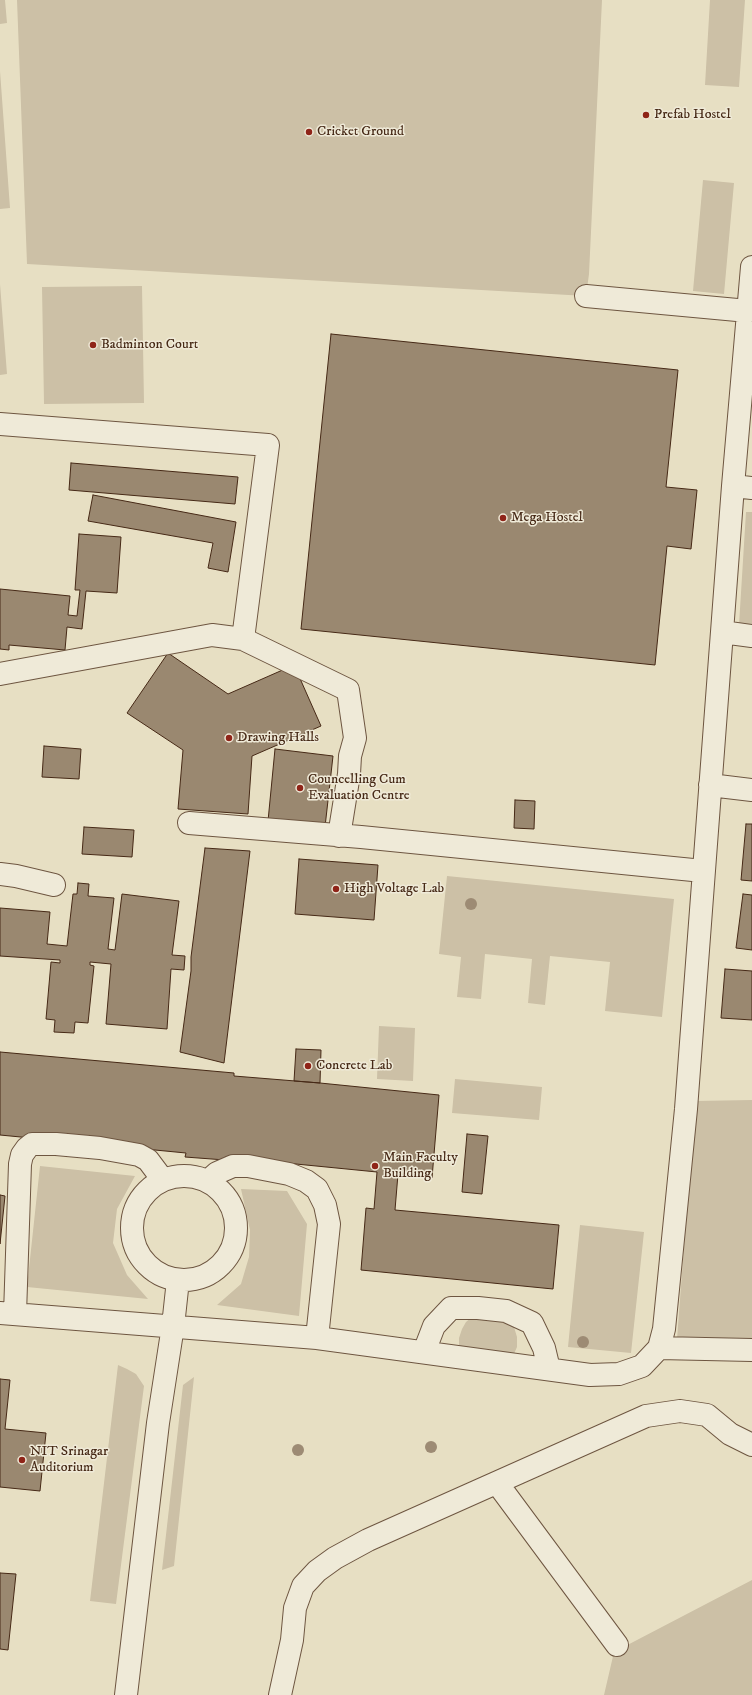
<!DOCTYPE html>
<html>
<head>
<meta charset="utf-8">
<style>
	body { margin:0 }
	canvas { display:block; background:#e7dfc3 }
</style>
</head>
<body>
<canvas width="752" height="1695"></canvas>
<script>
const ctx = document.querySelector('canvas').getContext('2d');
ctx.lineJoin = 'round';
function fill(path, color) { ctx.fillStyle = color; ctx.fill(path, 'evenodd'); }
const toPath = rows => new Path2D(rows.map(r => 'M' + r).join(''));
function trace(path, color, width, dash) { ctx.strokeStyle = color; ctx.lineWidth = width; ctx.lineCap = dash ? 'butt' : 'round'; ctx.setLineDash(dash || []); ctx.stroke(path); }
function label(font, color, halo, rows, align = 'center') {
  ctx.font = font + ' "IM FELL DW Pica",serif'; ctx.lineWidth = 3; ctx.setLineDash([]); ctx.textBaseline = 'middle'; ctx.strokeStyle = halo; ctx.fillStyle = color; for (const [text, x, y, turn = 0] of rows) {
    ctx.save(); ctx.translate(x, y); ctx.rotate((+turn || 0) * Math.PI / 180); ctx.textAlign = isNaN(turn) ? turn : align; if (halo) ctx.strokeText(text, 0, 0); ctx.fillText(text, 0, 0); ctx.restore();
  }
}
const green = toPath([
	[0,0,5,0,7,23,0,24],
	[17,0,602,0,589,274,586,296,27,264],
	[710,0,745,0,739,87,705,85],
	[0,71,10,208,0,209],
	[703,180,734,183,724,294,693,291],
	[0,284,7,374,0,375],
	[142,286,144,403,44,404,42,287],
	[746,512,752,512,752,626,739,625],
	[447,876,674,899,662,1017,605,1011,610,962,550,956,545,1005,528,1003,532,959,485,954,481,999,457,997,461,957,439,954],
	[379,1026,415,1028,413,1081,377,1079],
	[455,1079,542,1087,539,1120,452,1113],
	[752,1100,752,1342,677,1339,695,1101],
	[40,1166,135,1176,117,1209,113,1243,127,1275,148,1299,27,1287],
	[241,1189,287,1191,307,1224,299,1316,217,1305,241,1284,249,1257,250,1230],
	[580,1225,644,1232,631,1353,568,1347],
	[473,1316,507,1319,514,1327,517,1337,517,1347,513,1356,459,1347,459,1338,462,1329,466,1322],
	[118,1365,127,1369,136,1374,144,1386,116,1604,90,1601],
	[194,1377,174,1566,162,1570,183,1385],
	[752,1580,752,1695,604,1695,614,1652]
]);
const building = toPath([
	[331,334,678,370,666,487,697,490,691,549,667,546,655,665,301,629,331,334],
	[71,463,238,477,235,504,69,490,71,463],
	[93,495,236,522,228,572,208,568,213,543,88,521,93,495],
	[79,534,121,537,117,593,86,591,82,629,67,627,65,650,9,645,9,650,0,649,0,589,70,596,68,615,77,616,80,590,75,590,79,534],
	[168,653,228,694,294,665,321,726,252,756,248,814,178,809,183,750,127,713,168,653],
	[44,746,81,749,79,779,42,777,44,746],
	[275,749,333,756,325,827,268,821,275,749],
	[515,800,535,801,534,829,514,828,515,800],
	[746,824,752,824,752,881,741,880,746,824],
	[84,827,134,830,132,857,82,854,84,827],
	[205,848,250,851,224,1063,180,1052,191,971,191,957,205,848],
	[299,859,378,865,374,920,295,914,299,859],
	[78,883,89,884,88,896,114,898,108,949,115,950,122,894,179,901,172,955,185,956,184,970,171,969,167,1029,106,1024,111,964,90,962,90,965,94,966,88,1023,75,1022,74,1033,54,1032,55,1020,46,1019,51,962,60,963,60,960,0,956,0,908,50,912,47,944,67,946,73,894,77,894,78,883],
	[743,894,752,895,752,950,736,948,743,894],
	[725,969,752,971,752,1020,721,1018,725,969],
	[296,1049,321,1050,320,1083,294,1081,296,1049],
	[0,1052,234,1073,234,1076,320,1083,439,1095,432,1178,398,1174,395,1210,559,1225,553,1289,361,1270,366,1208,374,1209,377,1172,225,1157,225,1160,185,1157,186,1153,0,1135,0,1052],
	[467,1134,488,1136,482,1194,462,1192,467,1134],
	[0,1195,5,1196,0,1244,0,1195],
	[0,1379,10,1380,5,1429,46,1433,40,1491,0,1487,0,1379],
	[0,1573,16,1574,8,1650,0,1649,0,1573]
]);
const minor = toPath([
	[586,296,748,311],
	[0,424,268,445,243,639,348,690,355,738,350,756,349,774,339,836],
	[733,486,752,488],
	[722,632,752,636],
	[0,674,212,635,243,639],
	[710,785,752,790],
	[189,823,361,837,703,871],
	[0,874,16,876,54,885],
	'132 1228a52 52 0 1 1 104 0a52 52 0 1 1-104 0Z',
	[208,1181,217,1173,233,1166,248,1166,289,1174,306,1181,317,1189,325,1205,329,1224,317,1338],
	[0,1313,317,1338,590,1375,619,1374,642,1366,659,1348,664,1329,686,1109,733,486,752,267],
	[15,1314,20,1164,22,1155,27,1148,32,1144,56,1144,100,1148,139,1155,148,1160,163,1180],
	[659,1348,752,1350],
	[424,1352,434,1326,451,1308,478,1308,506,1311,532,1323,544,1348,549,1369],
	[497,1483,617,1645],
	[126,1695,158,1423,173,1326,178,1280],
	[280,1695,292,1640,295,1608,303,1586,317,1571,335,1558,368,1540,646,1416,680,1411,707,1415,730,1434,752,1445]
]);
const trees = [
	[471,904],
	[583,1342],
	[431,1447],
	[298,1450]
];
const markers = [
	[646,115,4,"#8f2418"],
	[309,132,4,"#8f2418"],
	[93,345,4,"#8f2418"],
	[503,518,4,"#8f2418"],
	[229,738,4,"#8f2418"],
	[300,788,4,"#8f2418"],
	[336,889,4,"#8f2418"],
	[308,1066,4,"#8f2418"],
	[375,1166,4,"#8f2418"],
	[22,1460,4,"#8f2418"]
];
const poiNames = [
	["Prefab Hostel",654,115],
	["Cricket Ground",317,132],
	["Badminton Court",101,345],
	["Mega Hostel",511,518],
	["Drawing Halls",237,738],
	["Councelling Cum",308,780],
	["Evaluation Centre",308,796],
	["High Voltage Lab",344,889],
	["Concrete Lab",316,1066],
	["Main Faculty",383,1158],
	["Building",383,1174],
	["NIT Srinagar",30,1452],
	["Auditorium",30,1468]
];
fill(green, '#ccc0a6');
fill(building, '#9a8870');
trace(building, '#462916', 1);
trace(minor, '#6e5641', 24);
trace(minor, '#efead8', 22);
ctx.fillStyle = '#9d8b74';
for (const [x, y] of trees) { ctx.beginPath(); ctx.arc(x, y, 6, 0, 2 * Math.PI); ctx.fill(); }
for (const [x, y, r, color] of markers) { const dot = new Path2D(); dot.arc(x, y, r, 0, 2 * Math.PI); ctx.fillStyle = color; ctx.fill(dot); trace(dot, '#efead8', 1.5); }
label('14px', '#462916', '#efead8', poiNames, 'left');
</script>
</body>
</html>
